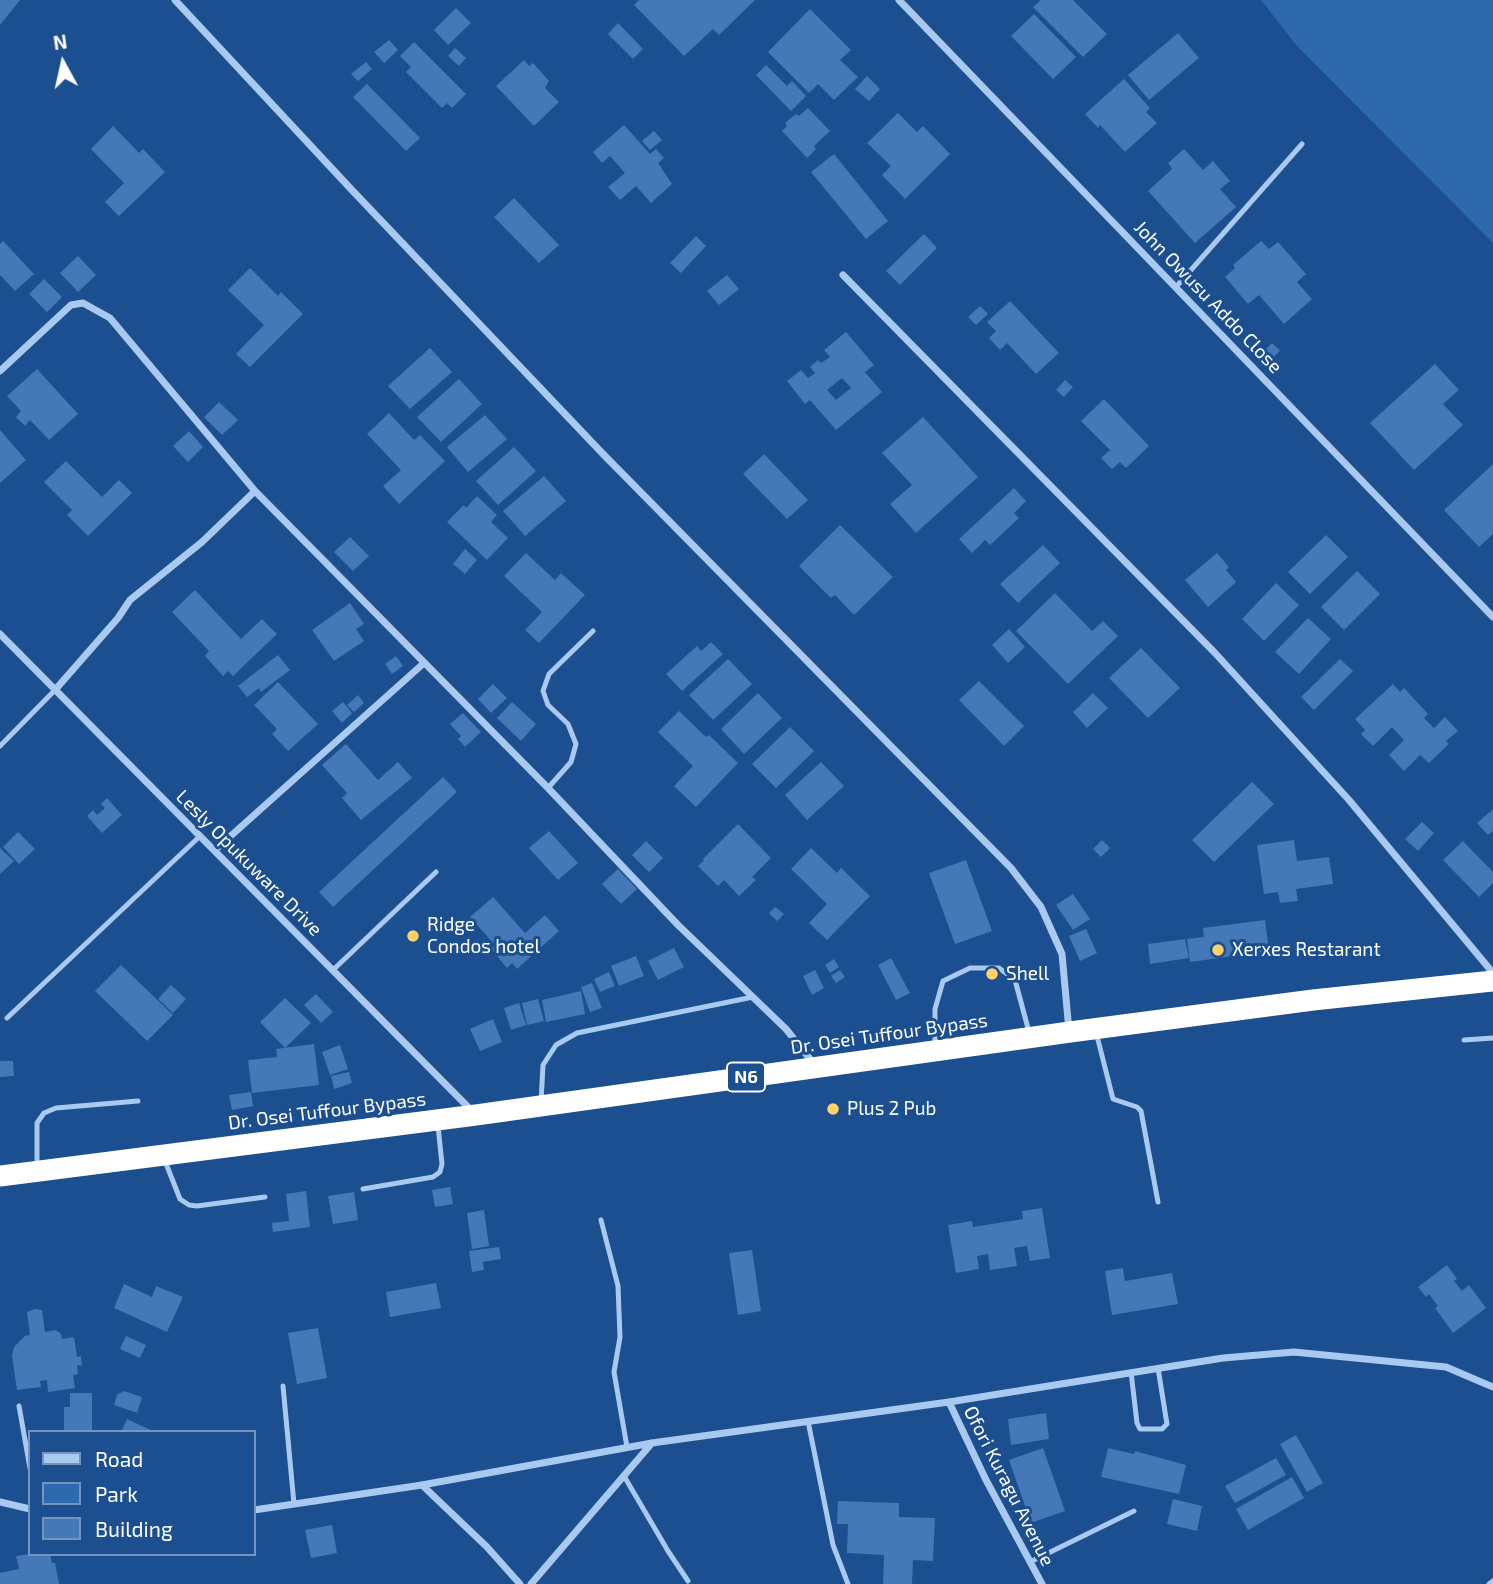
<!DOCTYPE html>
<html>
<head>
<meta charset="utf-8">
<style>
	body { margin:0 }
	#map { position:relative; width:1493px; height:1584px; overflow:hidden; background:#1b4f8f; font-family:"Exo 2",sans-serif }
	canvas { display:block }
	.legend { position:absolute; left:28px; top:1430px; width:228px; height:126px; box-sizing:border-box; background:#1b4f8f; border:2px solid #7695bc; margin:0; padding:9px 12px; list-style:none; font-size:21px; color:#fff }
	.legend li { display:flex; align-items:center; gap:14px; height:35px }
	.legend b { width:35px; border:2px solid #7695bc }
	.north { position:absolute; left:28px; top:28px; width:70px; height:70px; -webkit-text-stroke:5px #1b4f8f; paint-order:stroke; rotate:352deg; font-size:19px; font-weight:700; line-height:28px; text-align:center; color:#fff }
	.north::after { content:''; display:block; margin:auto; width:24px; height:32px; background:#fff; clip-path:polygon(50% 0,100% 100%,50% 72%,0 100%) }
</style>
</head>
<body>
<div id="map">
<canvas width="1493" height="1584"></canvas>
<ul class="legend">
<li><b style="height:9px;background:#a9c9ee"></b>Road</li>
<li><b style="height:19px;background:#2e69ad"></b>Park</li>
<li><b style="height:19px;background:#4478b7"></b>Building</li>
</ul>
<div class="north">N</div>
</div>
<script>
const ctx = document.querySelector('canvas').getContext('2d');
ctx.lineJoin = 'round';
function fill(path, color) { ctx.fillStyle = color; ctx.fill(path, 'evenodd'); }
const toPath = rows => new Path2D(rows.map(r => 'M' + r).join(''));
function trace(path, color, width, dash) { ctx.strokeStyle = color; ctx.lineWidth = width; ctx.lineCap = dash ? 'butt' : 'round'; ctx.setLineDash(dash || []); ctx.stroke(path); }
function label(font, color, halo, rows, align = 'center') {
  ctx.font = font + ' "Exo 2",sans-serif'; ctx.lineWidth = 6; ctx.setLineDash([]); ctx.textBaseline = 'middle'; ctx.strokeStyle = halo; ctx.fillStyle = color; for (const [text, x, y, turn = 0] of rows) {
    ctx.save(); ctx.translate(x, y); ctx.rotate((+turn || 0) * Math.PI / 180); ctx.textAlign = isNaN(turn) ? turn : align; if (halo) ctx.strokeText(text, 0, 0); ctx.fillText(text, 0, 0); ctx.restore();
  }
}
const green = toPath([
	[1261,0,1493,0,1493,243,1296,45]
]);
const building = toPath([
	[0,0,20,0,0,25],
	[639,0,755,0,719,35,713,29,684,56,634,5],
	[1041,0,1073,0,1107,34,1083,57,1033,7],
	[456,8,471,23,448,45,434,30],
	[810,9,851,50,840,60,858,77,834,100,818,84,809,93,768,52],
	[1034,14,1076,57,1053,79,1011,36],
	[618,23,643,49,633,59,608,34],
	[1178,33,1199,58,1149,100,1128,75],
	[389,40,398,50,384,63,374,52],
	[414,42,466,94,452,108,447,103,442,108,406,72,411,67,400,56],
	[455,48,466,58,459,66,448,56],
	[524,60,529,66,533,63,549,81,545,88,559,102,534,126,496,86],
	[366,62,372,69,358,81,351,74],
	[766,65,787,86,792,81,806,96,791,111,756,75],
	[867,76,880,89,869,101,855,89],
	[1124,79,1150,108,1146,112,1157,123,1125,152,1100,125,1098,128,1085,114],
	[367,84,420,138,406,151,353,97],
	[808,108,830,131,814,146,816,149,807,158,782,131,787,126,785,123,796,114,799,116],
	[898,113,917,132,923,126,950,154,905,199,882,175,891,166,867,143],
	[624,125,650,154,656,149,664,158,658,163,672,184,651,203,636,186,620,200,608,187,625,173,610,156,602,163,593,152],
	[113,126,139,153,143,149,165,172,119,216,105,202,124,183,91,149],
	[654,131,662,140,650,150,642,141],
	[1184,149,1203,170,1213,161,1230,181,1220,189,1236,207,1195,243,1148,191,1172,169,1168,163],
	[834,154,888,221,866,239,811,172],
	[514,198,559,245,539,263,494,217],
	[924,234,937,248,900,285,886,271],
	[696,236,706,246,681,273,670,263],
	[3,241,34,274,15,291,0,275,0,244],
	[1261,241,1269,249,1278,242,1306,274,1297,282,1312,299,1284,324,1259,295,1248,304,1225,277,1235,268,1233,265],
	[78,256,96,275,78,292,60,273],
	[250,268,278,296,281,292,303,314,250,367,236,354,264,325,228,290],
	[727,275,739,289,719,305,707,291],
	[44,279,62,297,47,312,29,294],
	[1010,301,1059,353,1036,374,1007,343,1000,350,989,338,996,331,987,322],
	[980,306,988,314,976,325,968,317],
	[846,332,874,365,865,372,882,392,836,430,810,400,805,404,787,381,801,370,808,378,815,373,810,367,818,360,821,363,830,357,824,350],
	[842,378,851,388,836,400,827,390],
	[1272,343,1280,351,1269,361,1261,354],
	[430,348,452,372,410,409,388,386],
	[1435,364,1459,390,1443,404,1463,425,1414,470,1370,423],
	[37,369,78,414,49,440,30,420,25,426,16,417,21,411,7,396],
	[459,379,482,404,441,442,417,417],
	[1065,380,1073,387,1064,397,1056,390],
	[1104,399,1149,446,1126,468,1120,462,1112,469,1101,458,1110,450,1081,421],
	[219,402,238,420,222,435,204,417],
	[389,413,414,440,420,435,445,461,399,504,383,486,401,470,367,434],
	[485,415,507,439,468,472,447,447],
	[923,417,978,477,916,533,890,504,912,485,882,453],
	[0,430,26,460,0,483],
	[189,431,203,447,188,462,173,446],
	[514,447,536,471,498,505,476,481],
	[764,454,808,500,787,519,743,474],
	[66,461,102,497,119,480,132,493,88,536,67,515,72,510,44,482],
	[1493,464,1493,534,1479,547,1444,510],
	[544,476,566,501,525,536,503,511],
	[1014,488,1026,501,1014,513,1019,518,990,545,985,540,972,553,959,539],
	[477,496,497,515,491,522,508,538,487,560,447,522,464,505,466,508],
	[840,525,893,577,854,615,835,595,831,598,799,566],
	[1326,535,1348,557,1310,594,1288,572],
	[350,537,369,556,353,571,334,552],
	[1043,545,1060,563,1018,603,1000,584],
	[465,549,477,560,465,574,453,564],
	[526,553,555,580,561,573,585,595,539,643,525,630,542,612,504,576],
	[1217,553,1229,567,1226,570,1236,582,1208,607,1185,580],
	[1357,571,1380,594,1344,630,1321,607],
	[1276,583,1299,605,1264,641,1242,619],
	[195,590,241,639,262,619,277,634,233,676,228,671,223,676,205,656,209,651,172,612],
	[1055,593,1092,631,1103,621,1118,636,1068,684,1016,631],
	[350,603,364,624,356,629,364,641,334,661,312,630],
	[1308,618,1331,639,1299,674,1275,652],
	[1009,629,1025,647,1008,663,992,645],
	[711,642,723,654,682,691,666,674,697,646,701,651],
	[1141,648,1180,688,1148,718,1109,678],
	[278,655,290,670,261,692,259,688,247,697,238,686],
	[396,656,403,666,392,674,385,664],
	[728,659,752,684,713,720,689,695],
	[1340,659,1353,671,1314,710,1301,697],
	[979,681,1024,726,1004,746,959,700],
	[278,682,318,724,288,751,272,734,277,729,254,705],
	[493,684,507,698,491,713,478,699],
	[1393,684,1400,692,1404,688,1428,714,1424,718,1434,728,1445,717,1458,731,1446,741,1449,744,1429,763,1420,755,1404,771,1389,755,1404,740,1392,727,1373,746,1361,734,1365,730,1355,719],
	[758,693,782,718,744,754,721,729],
	[1093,693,1108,708,1087,728,1073,712],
	[358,695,364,703,354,712,347,705],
	[343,702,352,713,342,723,332,711],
	[512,702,536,724,521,741,497,718],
	[679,711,706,737,709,735,738,763,696,807,674,786,693,766,658,732],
	[463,713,481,732,465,747,458,739,461,736,450,724],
	[790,727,814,751,776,788,752,764],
	[346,744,378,780,398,762,412,778,361,820,342,798,347,793,322,765],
	[821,762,844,786,807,820,785,795],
	[443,777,457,792,333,907,319,892],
	[1252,782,1274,804,1214,862,1192,840],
	[107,798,122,815,102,833,87,816,93,810,97,815,105,808,101,804],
	[1493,809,1493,831,1488,835,1477,823],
	[1422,822,1434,833,1418,851,1405,839],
	[738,824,771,858,752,877,756,880,739,896,724,880,718,886,698,866,704,860,703,859],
	[549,831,578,863,558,880,529,848],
	[18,832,35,849,19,864,3,847],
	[1102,840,1110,848,1101,857,1093,849],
	[1294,840,1297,861,1329,857,1333,884,1296,889,1298,901,1280,903,1278,892,1264,894,1257,845],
	[646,841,663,858,649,872,632,855],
	[1463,841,1493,872,1493,883,1479,897,1443,860],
	[0,848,14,861,0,874],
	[811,848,837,873,841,868,870,896,827,940,809,923,827,904,791,869],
	[966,860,992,931,955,944,929,873],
	[618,869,637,889,621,904,602,884],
	[1073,894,1090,919,1073,930,1056,905],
	[493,897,525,933,545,915,559,931,517,969,512,963,507,968,491,949,495,945,470,917],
	[775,907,784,914,777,921,769,913],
	[1265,920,1269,951,1190,962,1187,939,1204,937,1203,928],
	[1086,929,1097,953,1080,961,1069,936],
	[1185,939,1189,958,1150,964,1148,944],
	[674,948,684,967,658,980,648,961],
	[636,956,644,976,619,986,611,966],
	[891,958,910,993,896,1000,878,965],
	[834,959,839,967,830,973,825,965],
	[121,965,173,1015,147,1041,95,991],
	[815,970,824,988,812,995,803,976],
	[840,970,845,977,836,983,831,976],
	[609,972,615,986,600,992,594,979],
	[592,983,602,1008,590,1012,581,987],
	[171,985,186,999,173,1013,158,999],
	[581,991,585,1014,546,1022,542,1000],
	[316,994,333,1012,321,1023,304,1005],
	[285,998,311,1023,285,1048,260,1022],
	[538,999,544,1021,527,1025,522,1003],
	[519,1003,526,1025,511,1030,504,1008],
	[493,1019,502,1042,480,1051,470,1029],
	[314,1044,319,1085,252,1093,248,1060,277,1057,276,1049],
	[340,1045,348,1069,330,1075,322,1052],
	[0,1061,13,1061,14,1076,0,1077],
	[349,1072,352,1083,334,1089,331,1076],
	[251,1092,253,1106,232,1110,229,1095],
	[450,1187,453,1204,435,1207,432,1190],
	[306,1191,310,1227,273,1232,272,1223,289,1221,286,1194],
	[354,1192,358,1220,333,1224,328,1196],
	[1042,1208,1050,1258,1030,1261,1027,1246,1014,1248,1017,1266,990,1270,988,1254,977,1256,979,1269,956,1273,948,1225,972,1221,973,1227,1023,1219,1022,1211],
	[484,1210,489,1246,472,1249,467,1213],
	[499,1247,501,1259,483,1262,484,1270,472,1272,469,1251],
	[752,1250,761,1311,738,1315,729,1253],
	[1447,1265,1457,1279,1454,1281,1462,1291,1469,1285,1486,1308,1453,1333,1435,1308,1438,1306,1429,1294,1426,1297,1418,1287],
	[1123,1268,1125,1281,1172,1273,1178,1304,1112,1315,1105,1271],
	[436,1283,441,1308,390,1317,386,1292],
	[124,1284,152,1297,156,1286,183,1297,167,1332,114,1308],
	[35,1309,42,1310,45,1332,56,1330,61,1334,62,1339,74,1337,77,1357,81,1356,82,1366,77,1365,78,1374,73,1375,75,1388,48,1392,47,1380,40,1381,41,1387,17,1390,12,1356,14,1347,25,1336,30,1335,27,1312],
	[318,1328,327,1378,297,1384,288,1333],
	[126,1336,146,1345,140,1358,120,1349],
	[124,1391,142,1397,137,1413,114,1405,117,1395],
	[70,1393,92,1393,92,1432,64,1432,64,1407,70,1407],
	[1046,1413,1049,1439,1011,1445,1008,1419],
	[127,1419,155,1432,121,1432],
	[1296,1435,1323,1483,1307,1492,1280,1444],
	[1043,1448,1065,1511,1031,1523,1009,1460],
	[1108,1448,1134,1454,1135,1451,1186,1465,1179,1494,1101,1477],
	[1276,1458,1286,1475,1235,1503,1225,1486],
	[1292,1477,1304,1498,1248,1530,1236,1509],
	[1173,1499,1202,1506,1197,1531,1167,1524],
	[838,1501,899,1503,899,1517,935,1518,933,1561,913,1560,912,1584,883,1584,884,1555,847,1553,848,1524,837,1524],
	[332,1525,337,1553,311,1558,305,1530],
	[30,1554,50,1554,52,1563,55,1563,59,1584,0,1584,0,1573,19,1569,16,1556]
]);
const lane = toPath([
	[1176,287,1302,144],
	[0,746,55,690],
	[548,788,571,762,576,744,568,724,548,705,543,691,549,674,593,631],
	[333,970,436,872],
	[7,1018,199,837],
	[1096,1032,1113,1099,1137,1107,1141,1111,1158,1202],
	[1464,1040,1493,1038],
	[935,1048,935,1009,943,981,970,968,999,968,1015,980,1029,1032],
	[541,1102,543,1065,556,1045,577,1033,753,997],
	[165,1161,180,1199,189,1205,197,1206,265,1197],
	[37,1165,37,1123,44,1113,56,1108,138,1101],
	[363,1189,433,1177,440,1172,442,1164,438,1126],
	[601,1220,618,1286,620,1337,614,1372,627,1447],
	[1131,1372,1137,1423,1140,1429,1162,1429,1167,1424,1166,1418,1158,1368],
	[283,1386,294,1504],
	[19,1406,30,1468],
	[808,1421,833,1545,848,1584],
	[624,1476,668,1551,688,1581],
	[1030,1562,1134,1511],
	[1489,1584,1493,1581]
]);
const street = toPath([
	[175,0,350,188,604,455,1011,868,1041,907,1062,954,1069,1031],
	[899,0,1493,617],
	[843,275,1215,653,1349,800,1493,973],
	[0,371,71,305,83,303,110,318,255,491,548,788,678,925,786,1029,814,1064],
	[0,634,472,1111],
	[55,690,118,618,130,600,202,542,255,491],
	[215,850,424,663],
	[949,1402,986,1480,1042,1584],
	[422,1485,487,1547,520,1584],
	[0,1502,30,1509],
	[254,1510,422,1485,652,1443,949,1402,1223,1358,1294,1352,1446,1367,1493,1387],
	[531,1584,652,1443]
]);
const highway = toPath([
	[0,1176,476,1115,1070,1032,1313,1000,1493,981]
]);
const markers = [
	[413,936,7,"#ffd166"],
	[1218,950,7,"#ffd166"],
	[992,974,7,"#ffd166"],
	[833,1109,7,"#ffd166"]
];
const shields = [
	[746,1077,38]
];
const shieldNames = [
	["N6",746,1077]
];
const streetNames = [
	["John Owusu Addo Close",1208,297,46],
	["Lesly Opukuware Drive",249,863,45],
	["Dr. Osei Tuffour Bypass",889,1034,-8],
	["Dr. Osei Tuffour Bypass",327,1111,-7],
	["Ofori Kuragu Avenue",1009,1486,63]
];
const poiNames = [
	["Ridge",427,925],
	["Condos hotel",427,947],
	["Xerxes Restarant",1232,950],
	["Shell",1006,974],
	["Plus 2 Pub",847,1109]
];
fill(green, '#2e69ad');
fill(building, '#4478b7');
trace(lane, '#a9c9ee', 5);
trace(street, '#a9c9ee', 7);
trace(highway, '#fff', 21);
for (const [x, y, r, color] of markers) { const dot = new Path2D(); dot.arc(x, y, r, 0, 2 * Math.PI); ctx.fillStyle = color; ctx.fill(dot); trace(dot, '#1b4f8f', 2.5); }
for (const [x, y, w] of shields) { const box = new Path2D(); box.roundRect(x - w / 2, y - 14.5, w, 29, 5); ctx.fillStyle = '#1b4f8f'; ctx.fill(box); trace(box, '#fff', 2); }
label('bold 18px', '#fff', null, shieldNames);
label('19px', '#fff', '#1b4f8f', streetNames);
label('19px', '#fff', '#1b4f8f', poiNames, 'left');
</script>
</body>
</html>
